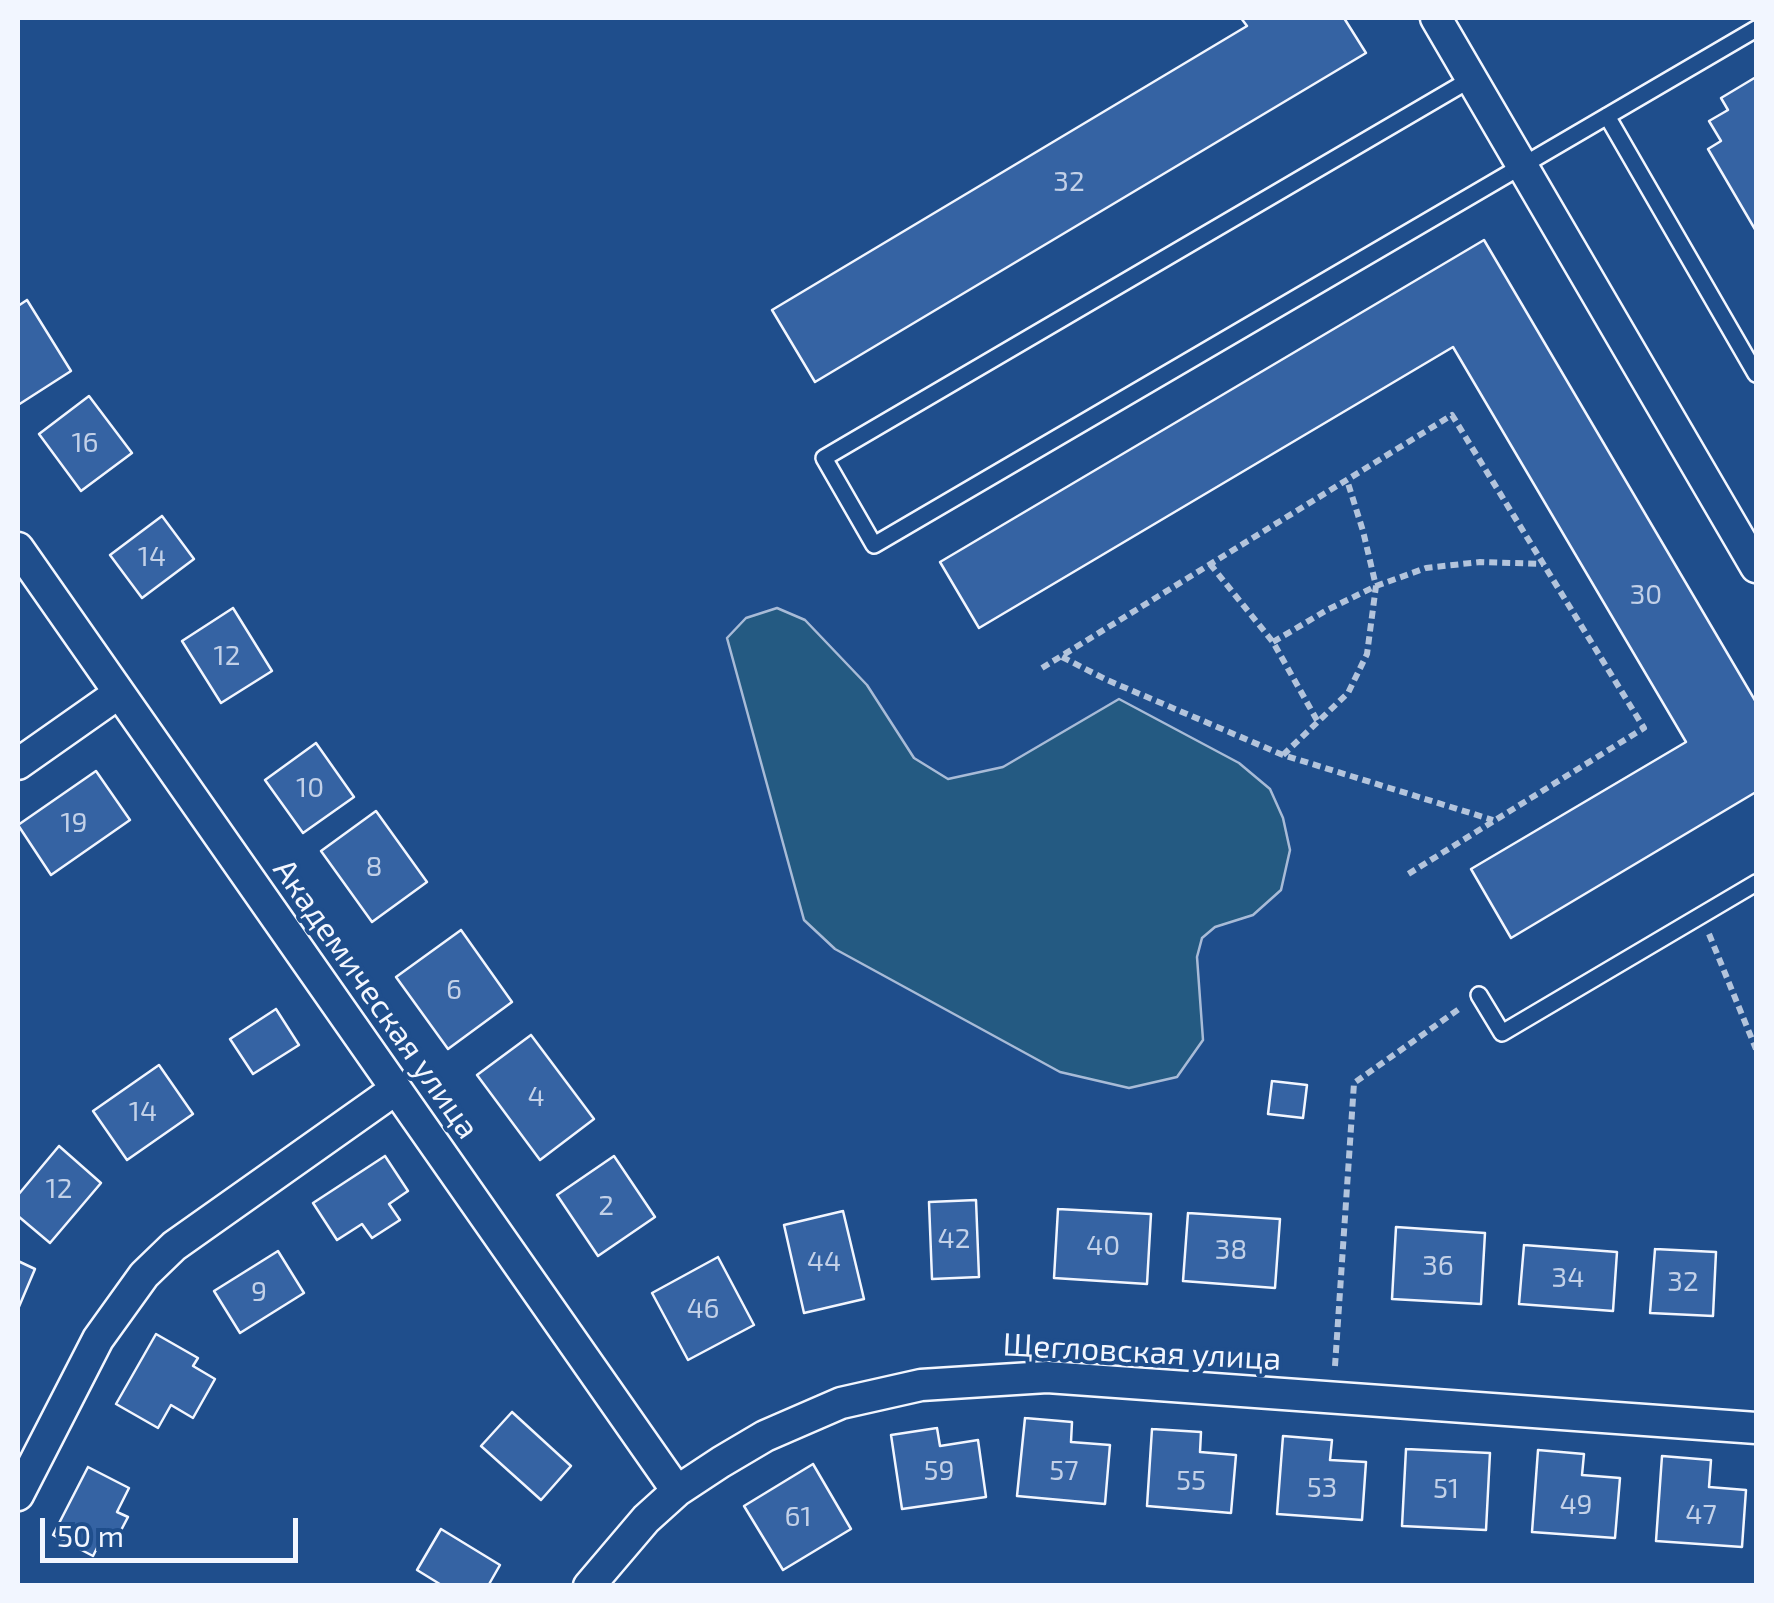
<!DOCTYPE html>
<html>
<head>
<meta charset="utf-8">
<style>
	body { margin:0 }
	#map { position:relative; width:1774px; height:1603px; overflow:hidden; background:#1f4e8c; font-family:"Exo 2",sans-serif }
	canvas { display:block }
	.frame { position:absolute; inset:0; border:20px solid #f2f6ff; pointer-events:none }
	.scale { position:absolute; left:40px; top:1518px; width:258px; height:45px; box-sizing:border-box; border:5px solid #f2f6ff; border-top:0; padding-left:12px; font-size:30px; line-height:35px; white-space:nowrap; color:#f2f6ff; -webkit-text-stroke:8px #1f4e8c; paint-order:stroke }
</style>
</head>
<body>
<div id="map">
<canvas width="1774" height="1603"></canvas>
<div class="frame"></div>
<div class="scale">50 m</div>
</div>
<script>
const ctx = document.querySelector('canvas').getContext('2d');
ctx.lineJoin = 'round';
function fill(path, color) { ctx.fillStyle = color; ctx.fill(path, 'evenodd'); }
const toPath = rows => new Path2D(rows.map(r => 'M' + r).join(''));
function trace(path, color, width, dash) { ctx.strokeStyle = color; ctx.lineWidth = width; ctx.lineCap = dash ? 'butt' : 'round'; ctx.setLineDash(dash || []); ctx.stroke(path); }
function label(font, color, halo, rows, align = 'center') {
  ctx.font = font + ' "Exo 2",sans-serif'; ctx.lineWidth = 8; ctx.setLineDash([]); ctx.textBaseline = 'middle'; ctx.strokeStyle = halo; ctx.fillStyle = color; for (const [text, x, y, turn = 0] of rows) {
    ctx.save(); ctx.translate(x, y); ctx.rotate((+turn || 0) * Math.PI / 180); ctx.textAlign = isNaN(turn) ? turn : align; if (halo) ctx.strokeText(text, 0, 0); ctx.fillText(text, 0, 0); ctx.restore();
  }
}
const green = toPath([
	[777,608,805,620,867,685,914,758,948,779,1003,767,1119,699,1239,763,1270,789,1283,818,1290,850,1281,890,1253,915,1215,927,1202,938,1197,957,1203,1040,1177,1077,1129,1088,1060,1072,835,949,804,920,727,638,746,618,777,608]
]);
const building = toPath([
	[1241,18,1344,18,1366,53,815,382,772,310,1247,26,1241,18],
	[1756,77,1756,231,1708,149,1721,141,1709,121,1728,110,1721,98,1756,77],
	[1484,240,1756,702,1756,792,1511,938,1471,869,1686,742,1453,347,979,628,940,562,1484,240],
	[27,300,71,371,18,405,18,306,27,300],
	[89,396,132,453,81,491,39,434,89,396],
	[162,516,194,559,142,598,110,555,162,516],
	[233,608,272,671,221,703,182,641,233,608],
	[316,743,354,797,303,833,265,780,316,743],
	[96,771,130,820,51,875,18,825,96,771],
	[376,811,427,882,372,922,321,851,376,811],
	[461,930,512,1002,448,1049,396,977,461,930],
	[276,1009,299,1045,253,1074,230,1039,276,1009],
	[531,1035,594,1119,540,1160,477,1075,531,1035],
	[159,1065,193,1114,127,1160,93,1111,159,1065],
	[1272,1081,1307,1085,1303,1118,1268,1114,1272,1081],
	[59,1146,101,1183,50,1243,18,1216,18,1195,59,1146],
	[385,1156,408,1191,389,1204,400,1220,372,1238,362,1224,337,1240,313,1203,385,1156],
	[614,1156,655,1217,598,1256,557,1195,614,1156],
	[976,1200,979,1277,932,1279,929,1202,976,1200],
	[1058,1209,1151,1214,1147,1284,1054,1278,1058,1209],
	[843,1211,864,1299,804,1313,784,1225,843,1211],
	[1188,1213,1280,1219,1275,1288,1183,1281,1188,1213],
	[1396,1227,1485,1233,1481,1304,1392,1299,1396,1227],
	[1524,1245,1617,1252,1613,1311,1519,1304,1524,1245],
	[1655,1249,1716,1252,1713,1316,1650,1313,1655,1249],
	[278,1251,304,1293,240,1333,214,1291,278,1251],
	[718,1257,754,1325,688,1360,652,1293,718,1257],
	[18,1261,35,1269,18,1309,18,1261],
	[156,1334,198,1358,193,1366,215,1379,193,1418,171,1405,158,1428,116,1404,156,1334],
	[512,1412,571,1466,541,1500,481,1446,512,1412],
	[1025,1418,1072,1422,1071,1442,1110,1445,1105,1504,1017,1496,1025,1418],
	[937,1428,940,1446,978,1440,986,1497,902,1509,891,1435,937,1428],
	[1152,1429,1201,1432,1200,1452,1236,1455,1231,1513,1147,1506,1152,1429],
	[1283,1436,1332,1440,1330,1460,1366,1462,1362,1520,1277,1514,1283,1436],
	[1406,1449,1490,1453,1486,1530,1402,1526,1406,1449],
	[1538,1450,1584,1454,1582,1475,1620,1478,1615,1538,1532,1532,1538,1450],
	[1662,1456,1711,1460,1709,1487,1746,1490,1742,1547,1656,1541,1662,1456],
	[813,1464,851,1529,783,1570,744,1506,813,1464],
	[88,1467,129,1488,117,1512,128,1517,117,1538,105,1532,93,1556,53,1535,88,1467],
	[441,1529,500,1565,488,1586,443,1586,417,1570,441,1529]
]);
const path = toPath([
	[1210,564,1273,642,1318,722],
	[1273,642,1327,610,1376,586,1426,568,1480,562,1543,564],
	[1062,657,1107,680,1283,755,1493,820],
	[1042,668,1452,415,1644,728,1405,876],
	[1283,755,1348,693,1367,654,1376,586,1363,531,1347,480],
	[1709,934,1756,1049],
	[1335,1366,1354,1083,1459,1009]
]);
const service = toPath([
	[1471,79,824,458,874,545,1756,29],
	[1607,116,1756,374],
	[1479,995,1502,1033,1756,883]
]);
const minor = toPath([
	[1436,18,1756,567],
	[18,548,677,1491],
	[18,764,119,693],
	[18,1495,98,1339,144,1275,174,1246,396,1089],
	[589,1586,646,1519,677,1491,721,1462,765,1436,841,1403,921,1385,1047,1377,1756,1428]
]);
const numberNames = [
	["32",1069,182],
	["16",85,443],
	["14",152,557],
	["30",1646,595],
	["12",227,656],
	["10",310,788],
	["19",74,823],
	["8",374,867],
	["6",454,990],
	["4",536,1097],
	["14",143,1112],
	["12",59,1189],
	["2",606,1206],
	["42",954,1239],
	["40",1103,1246],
	["38",1231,1250],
	["44",824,1262],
	["36",1438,1266],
	["34",1568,1278],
	["32",1683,1282],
	["9",259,1292],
	["46",703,1309],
	["59",939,1471],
	["57",1064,1471],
	["55",1191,1481],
	["53",1322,1488],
	["51",1446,1489],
	["49",1576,1505],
	["47",1701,1515],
	["61",798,1517]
];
const streetNames = [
	["Академическая улица",376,999,55],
	["Щегловская улица",1142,1352,3]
];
fill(green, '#245a82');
trace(green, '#a8bbd7', 2.5);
fill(building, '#3563a3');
trace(building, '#f2f6ff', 2.5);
trace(service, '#f2f6ff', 20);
trace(minor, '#f2f6ff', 35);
trace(path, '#b3c4dc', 6, [8, 5]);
trace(service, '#1f4e8c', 15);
trace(minor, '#1f4e8c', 30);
label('28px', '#c3d1e8', null, numberNames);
label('32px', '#f2f6ff', '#1f4e8c', streetNames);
</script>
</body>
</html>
